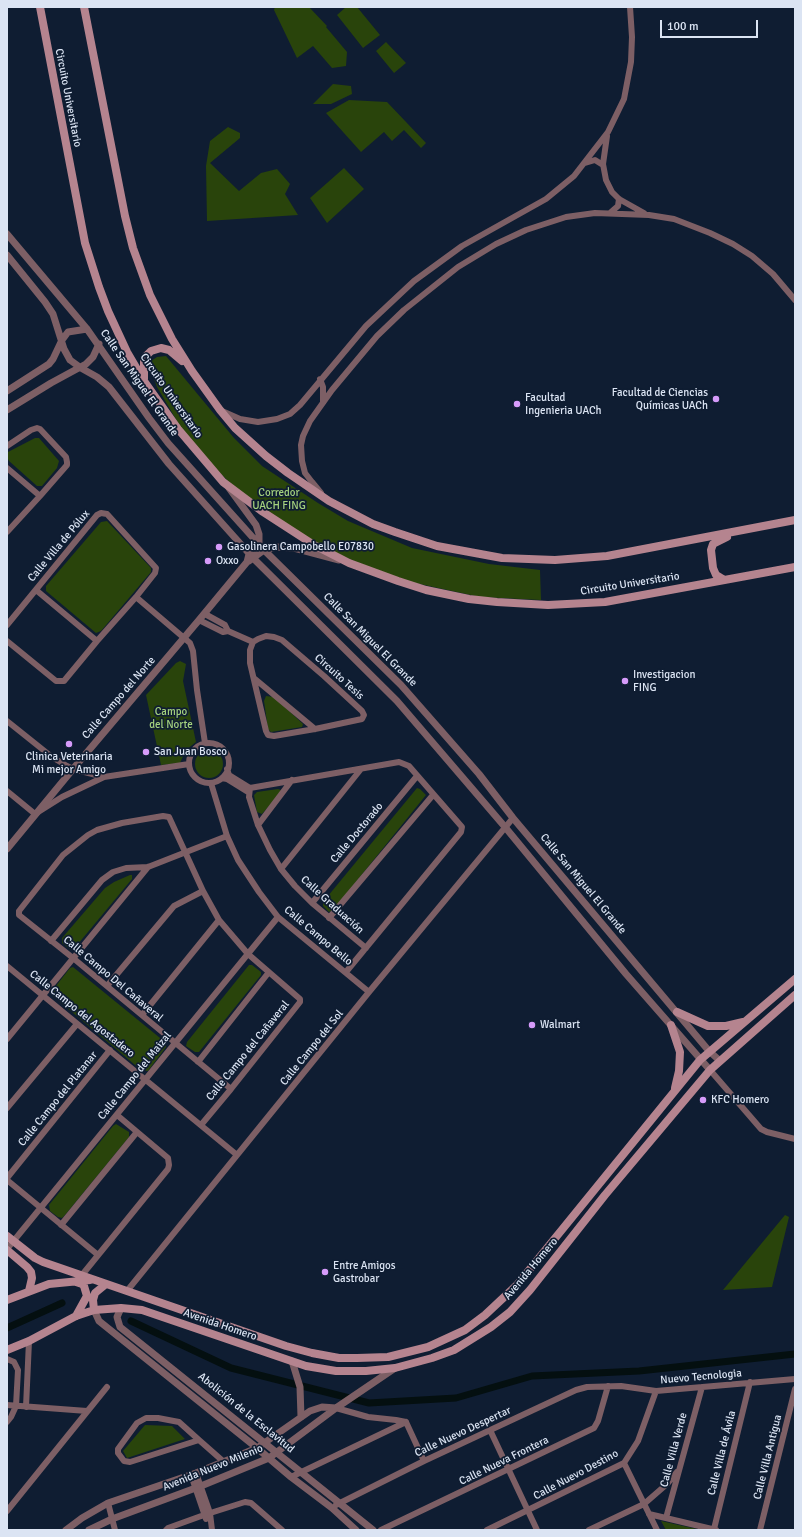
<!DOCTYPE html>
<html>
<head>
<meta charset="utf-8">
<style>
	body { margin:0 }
	#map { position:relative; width:802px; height:1537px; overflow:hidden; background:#0f1d32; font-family:Signika,sans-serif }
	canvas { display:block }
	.frame { position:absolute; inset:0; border:8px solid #dbe4f3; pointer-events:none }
	.scale { position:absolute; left:660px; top:20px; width:98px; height:18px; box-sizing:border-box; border:2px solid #dbe4f3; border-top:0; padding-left:5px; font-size:12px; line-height:14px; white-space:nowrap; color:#dbe4f3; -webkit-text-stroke:3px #0f1d32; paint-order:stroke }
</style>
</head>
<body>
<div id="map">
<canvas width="802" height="1537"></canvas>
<div class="frame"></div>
<div class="scale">100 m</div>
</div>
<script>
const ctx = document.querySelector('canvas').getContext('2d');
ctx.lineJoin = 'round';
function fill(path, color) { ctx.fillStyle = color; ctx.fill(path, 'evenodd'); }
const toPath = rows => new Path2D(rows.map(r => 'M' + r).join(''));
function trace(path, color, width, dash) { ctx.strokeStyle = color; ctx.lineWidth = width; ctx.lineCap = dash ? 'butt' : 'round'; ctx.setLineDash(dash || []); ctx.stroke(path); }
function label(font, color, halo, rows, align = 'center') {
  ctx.font = font + ' Signika,sans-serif'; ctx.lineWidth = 3.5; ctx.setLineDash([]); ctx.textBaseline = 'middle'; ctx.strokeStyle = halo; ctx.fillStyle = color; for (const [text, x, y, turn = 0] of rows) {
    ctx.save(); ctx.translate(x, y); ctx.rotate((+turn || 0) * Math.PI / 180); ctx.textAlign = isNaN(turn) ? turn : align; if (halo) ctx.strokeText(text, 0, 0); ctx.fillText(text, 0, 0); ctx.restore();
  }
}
const green = toPath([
	[275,7,309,7,327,26,326,27,347,52,346,66,332,68,313,46,297,58,274,10],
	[346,7,357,7,380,35,363,48,337,15],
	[386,42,406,63,394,73,376,51],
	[333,84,351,86,352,94,331,104,313,104],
	[349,100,387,102,426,143,421,148,404,130,392,141,384,132,361,152,326,113],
	[228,127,240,133,240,138,210,163,239,191,261,173,277,169,290,184,285,194,298,215,207,221,206,166,210,141],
	[344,168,364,189,327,223,310,198],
	[166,356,234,438,262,466,318,503,348,521,412,548,489,564,540,570,541,600,480,597,401,580,342,556,321,546,257,506,227,480,198,450,184,433,157,387,148,363,157,357],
	[35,438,39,438,59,461,57,468,42,486,37,486,9,461,7,457,8,452],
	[107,521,151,568,151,572,101,631,96,633,46,591,46,586,101,522],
	[180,661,186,664,183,681,196,742,186,750,180,763,161,765,146,695,176,663],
	[266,696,274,697,303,724,302,727,271,732,268,729,264,701],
	'195 764a14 14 0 1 1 28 0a14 14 0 1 1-28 0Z',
	[417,788,420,789,426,795,334,909,329,912,323,906,323,902],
	[278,789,281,790,280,793,262,814,257,812,254,795,257,792],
	[130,875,132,875,132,879,73,950,70,949,62,943,62,938,105,888,114,882],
	[249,965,252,965,261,972,261,975,199,1052,195,1052,186,1046,187,1042],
	[73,967,165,1042,166,1047,148,1071,141,1070,53,996,51,994,52,991,70,968],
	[116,1124,129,1132,129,1137,65,1215,62,1218,58,1217,50,1211,49,1205,113,1126],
	[785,1215,789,1217,772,1287,723,1290],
	[145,1425,172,1426,185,1439,127,1458,123,1451],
	[661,1521,701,1530,666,1530]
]);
const canal = toPath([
	[131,1321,231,1368,369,1403,456,1398,532,1376,639,1371,795,1354],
	[7,1328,62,1303]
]);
const minor = toPath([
	[607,136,603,164,606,180,612,192,619,199,644,213],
	[585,163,595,160,603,165],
	[610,213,618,206,619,199],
	[320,379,323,387,323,402],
	[222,411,240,419,258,422,277,419,290,414,300,405,366,326,414,281,462,246,546,199,574,176,608,132,624,99,631,62,632,37,630,7],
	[7,446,31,430,37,428,40,429,66,457,67,462,67,465,40,496,7,532],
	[7,468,40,496],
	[321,493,312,482,305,473,302,461,301,445,303,436,310,421,332,390,377,336,404,310,458,267,496,244,526,230,566,217,595,213,649,215,674,219,710,233,733,244,752,256,773,274,795,300],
	[36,590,97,641],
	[136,597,190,643,193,651,197,690,205,743],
	[205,614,225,625,228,631],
	[199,620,223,632,228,631,253,642],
	[7,625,97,515,101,513,107,514,156,568,155,573,136,597,97,641,64,681,56,681,7,641],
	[266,636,274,637,282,640,324,676,362,711,364,715,362,719,315,729,274,736,268,735,266,731,250,663,250,650,253,642,258,639,266,636],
	[255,679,315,729],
	[7,721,52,757,67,766,73,769,104,777],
	'189 763a20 20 0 1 1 40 0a20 20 0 1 1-40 0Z',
	[227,769,229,775,250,788],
	[222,778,227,779,248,792],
	[211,783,227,836,238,860,259,892,278,917,369,992],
	[7,791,35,814,62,797,104,777,189,764],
	[258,825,292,780],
	[281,869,361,769],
	[312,903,417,776],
	[329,918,433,795],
	[51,941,102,880,113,872,126,868,148,867,227,836],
	[7,966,237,1155],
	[346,972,461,832,462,827,409,766,399,762,250,788,249,797,258,825,270,850,281,869,295,886,312,903,366,948],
	[107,986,174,906,203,891],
	[142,1015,219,920],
	[7,1039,148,867],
	[198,1062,269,972],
	[710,1070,761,1129,767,1132,795,1139],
	[7,1108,77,1024],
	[201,1125,231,1089,300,1002,300,999,248,954,219,920,203,891,169,817,163,816,122,823,97,830,88,835,63,855,19,911,19,915,73,958,231,1089],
	[7,1178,110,1050],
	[7,1180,98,1255],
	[61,1225,137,1132],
	[7,1249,278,917],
	[82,1275,168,1169,169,1165,168,1158,117,1115],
	[127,1291,369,992,513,818],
	[7,1359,14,1362,18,1370,16,1406,11,1417,7,1422],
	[7,1405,87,1411],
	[26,1407,29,1341],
	[336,1408,368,1417,396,1420,406,1422],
	[406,1422,424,1461],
	[490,1430,537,1530],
	[199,1440,130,1462,124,1461,118,1453,118,1449,137,1423,146,1418,158,1418,179,1422,199,1440,224,1462],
	[624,1463,657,1530],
	[196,1473,210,1513,212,1530],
	[191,1475,206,1519],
	[291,1477,406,1422],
	[108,1503,115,1530],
	[336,1505,424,1461,576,1390,587,1387,621,1386,656,1391,795,1379],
	[7,1511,107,1387],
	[649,1514,716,1530],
	[666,1518,702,1387],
	[714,1529,750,1382],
	[166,1530,168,1528,204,1515,245,1502,251,1503,282,1530],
	[381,1530,594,1428,598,1421,608,1386],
	[487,1530,624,1463,638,1441,656,1391],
	[589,1530,644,1504,667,1484,677,1472],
	[760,1530,795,1389]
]);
const tertiary = toPath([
	[7,234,87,329,149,418,168,443,264,550,401,685,479,774,513,818,709,1051,719,1060],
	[7,255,45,302,53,314,64,349,70,360,81,368,97,377,109,387,169,464,254,559,397,701,505,827,626,974,710,1070],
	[7,391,49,364,53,359,62,340,68,332,87,329],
	[7,410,51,383,86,364,93,357,99,344],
	[249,561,264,550,276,547,294,548,339,560],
	[7,849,73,769,199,620,247,562,249,554,259,544,259,534,256,525,229,488],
	[121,1308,117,1317,120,1327,373,1530],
	[94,1310,99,1321,257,1448,291,1477,332,1508,356,1530],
	[292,1361,300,1387,301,1417],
	[66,1530,82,1518,108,1503,196,1473,257,1448,310,1411,322,1407,336,1408],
	[89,1530,112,1519,201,1486,269,1458,336,1408,395,1368]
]);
const secondary = toPath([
	[40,7,85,243,99,287,108,311,127,352,144,381,178,429,223,482,263,512,314,545,349,563,398,581,426,590,469,599,497,602,548,605,605,602,795,567],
	[84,7,125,216,133,248,150,295,172,339,192,371,220,410,235,428,266,456,288,473,329,501,373,524,395,532,437,546,502,558,555,560,607,556,795,520],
	[144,379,144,361,145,357,151,351,161,348,169,350,182,361],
	[724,580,716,575,713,568,711,550,713,544,727,537],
	[677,1012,708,1026,726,1026,743,1022],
	[671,1025,680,1052,679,1071,675,1088],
	[7,1236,35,1258,43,1262,286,1346,312,1353,339,1358,357,1358,388,1357,428,1347,465,1330,485,1315,517,1285,700,1060,795,979],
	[7,1250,27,1267,31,1272,32,1278,29,1291],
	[76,1282,82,1284,84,1286,87,1296,76,1316],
	[7,1300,49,1284,90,1280],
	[94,1310,93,1300,95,1293,106,1284],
	[7,1350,29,1341,76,1316,94,1310,121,1308,142,1310,306,1366,336,1371,366,1371,395,1368,432,1358,454,1350,491,1327,510,1312,530,1290,605,1195,710,1070,795,995]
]);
const markers = [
	[716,399,4,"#d69bfa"],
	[517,404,4,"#d69bfa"],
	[219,547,4,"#d69bfa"],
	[208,561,4,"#d69bfa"],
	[625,681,4,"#d69bfa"],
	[69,744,4,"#d69bfa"],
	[146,752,4,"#d69bfa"],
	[532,1025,4,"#d69bfa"],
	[703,1100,4,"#d69bfa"],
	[325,1272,4,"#d69bfa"]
];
const streetNames = [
	["Circuito Universitario",68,98,79],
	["Calle San Miguel El Grande",139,383,55],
	["Circuito Universitario",171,396,55],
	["Calle Villa de Pólux",59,546,-50],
	["Circuito Universitario",630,584,-9],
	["Calle San Miguel El Grande",370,640,45],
	["Circuito Tesis",339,677,42],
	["Calle Campo del Norte",119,698,-49],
	["Calle Doctorado",357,833,-50],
	["Calle San Miguel El Grande",583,884,50],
	["Calle Graduación",332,905,42],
	["Calle Campo Bello",318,936,40],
	["Calle Campo Del Cañaveral",113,979,40],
	["Calle Campo del Agostadero",82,1014,39],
	["Calle Campo del Sol",312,1048,-51],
	["Calle Campo del Cañaveral",248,1051,-51],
	["Calle Campo del Maizal",135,1076,-51],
	["Calle Campo del Platanar",58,1099,-51],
	["Avenida Homero",531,1269,-50],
	["Avenida Homero",220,1325,19],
	["Nuevo Tecnologia",701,1377,-5],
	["Abolición de la Esclavitud",246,1413,39],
	["Calle Nuevo Despertar",463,1432,-25],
	["Calle Villa Verde",674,1450,-75],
	["Calle Villa de Ávila",722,1453,-76],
	["Calle Villa Antigua",768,1457,-76],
	["Calle Nueva Frontera",504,1461,-26],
	["Avenida Nuevo Milenio",213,1468,-22],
	["Calle Nuevo Destino",576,1475,-28]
];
const poiNames = [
	["Facultad de Ciencias",708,393,"right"],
	["Químicas UACh",708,406,"right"],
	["Facultad",525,398],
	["Ingenieria UACh",525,411],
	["Gasolinera Campobello E07830",227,547],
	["Oxxo",216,561],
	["Investigacion",633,675],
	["FING",633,688],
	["San Juan Bosco",154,752],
	["Clinica Veterinaria",69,757,"center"],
	["Mi mejor Amigo",69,770,"center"],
	["Walmart",540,1025],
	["KFC Homero",711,1100],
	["Entre Amigos",333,1266],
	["Gastrobar",333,1279]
];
const parkNames = [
	["Corredor",279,493],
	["UACH FING",279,506],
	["Campo",171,712],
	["del Norte",171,725]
];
fill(green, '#29440b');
trace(canal, '#040f10', 7);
trace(minor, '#7d5f65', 6);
trace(tertiary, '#7d5f65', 7);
trace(secondary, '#b5848f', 8);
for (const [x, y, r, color] of markers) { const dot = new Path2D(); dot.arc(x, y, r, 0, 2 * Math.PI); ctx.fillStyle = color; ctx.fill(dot); trace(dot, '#0f1d32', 1.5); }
label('11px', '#dbe4f3', '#0f1d32', streetNames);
label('11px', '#dbe4f3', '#0f1d32', poiNames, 'left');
label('11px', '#a5d27e', '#0f1d32', parkNames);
</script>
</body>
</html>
